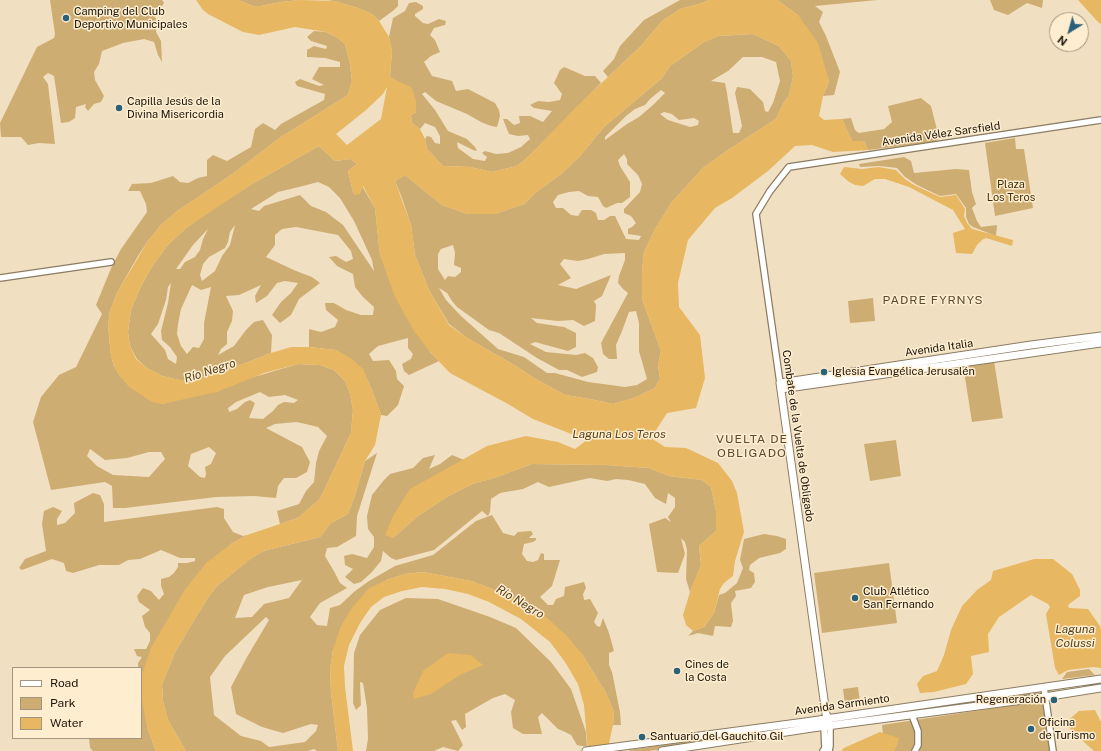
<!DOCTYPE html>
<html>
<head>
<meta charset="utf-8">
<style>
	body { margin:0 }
	#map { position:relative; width:1101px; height:751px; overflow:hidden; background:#f1dfc2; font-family:"Public Sans",sans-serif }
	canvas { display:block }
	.legend { position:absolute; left:12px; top:667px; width:130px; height:72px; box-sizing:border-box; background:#feedcf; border:1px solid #a29680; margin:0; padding:5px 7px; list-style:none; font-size:12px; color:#191309 }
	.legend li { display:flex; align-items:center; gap:8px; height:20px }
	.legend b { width:20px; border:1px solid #a29680 }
	.north { position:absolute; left:1049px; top:12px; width:40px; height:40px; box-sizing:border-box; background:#feedcf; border:1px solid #a29680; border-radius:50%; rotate:217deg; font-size:11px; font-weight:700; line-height:16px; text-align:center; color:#191309 }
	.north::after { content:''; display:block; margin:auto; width:14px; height:18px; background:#29617b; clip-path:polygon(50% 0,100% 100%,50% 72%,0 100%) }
</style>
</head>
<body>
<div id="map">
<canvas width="1101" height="751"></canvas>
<ul class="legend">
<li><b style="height:5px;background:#fff"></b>Road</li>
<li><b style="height:11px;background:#cead72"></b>Park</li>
<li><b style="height:11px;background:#e7b761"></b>Water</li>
</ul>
<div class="north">N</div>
</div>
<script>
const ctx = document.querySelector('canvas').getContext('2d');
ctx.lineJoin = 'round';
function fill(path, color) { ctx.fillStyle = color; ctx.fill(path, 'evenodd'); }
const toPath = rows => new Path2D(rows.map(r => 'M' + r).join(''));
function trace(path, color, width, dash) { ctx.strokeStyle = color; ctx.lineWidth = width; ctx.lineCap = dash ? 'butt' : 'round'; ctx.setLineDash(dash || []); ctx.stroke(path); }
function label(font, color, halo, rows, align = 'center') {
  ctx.font = font + ' "Public Sans",sans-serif'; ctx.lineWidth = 3; ctx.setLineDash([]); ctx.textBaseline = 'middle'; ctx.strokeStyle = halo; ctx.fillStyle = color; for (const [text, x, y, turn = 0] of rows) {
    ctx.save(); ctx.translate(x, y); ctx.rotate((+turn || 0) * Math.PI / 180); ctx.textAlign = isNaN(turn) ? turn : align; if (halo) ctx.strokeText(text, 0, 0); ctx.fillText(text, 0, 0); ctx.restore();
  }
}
const green = toPath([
	[50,0,162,0,164,3,162,6,153,13,156,19,156,32,161,41,162,62,158,55,154,42,144,39,123,43,102,51,99,64,94,72,95,80,104,96,101,102,94,104,88,111,85,107,86,104,76,107,75,118,69,122,61,123,54,76,48,73,43,77,48,84,55,144,39,143,28,145,21,137,1,137,0,123,37,47,54,38,55,34],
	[238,0,300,0,281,2,261,6,253,6],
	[326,0,398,0,398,6,394,10,379,21,372,14,358,8,334,1],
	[680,0,709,0,699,4,680,9,662,21,642,45,608,77,603,71,614,59,620,46,644,20],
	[777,0,877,0,815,6,823,12,819,22,826,36,840,72,834,95,823,96,829,81,798,15],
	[990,0,1043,0,1042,8,1027,3,1008,15,994,10],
	[416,2,423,6,423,9,415,14,415,16,423,23,428,24,439,19,446,21,445,25,434,28,430,35,435,40,440,52,431,56,424,62,432,76,452,81,456,91,468,89,495,103,499,110,500,116,497,127,491,126,481,122,467,114,436,101,425,92,422,94,435,110,448,131,467,139,475,147,477,151,473,150,457,142,458,148,473,159,485,161,487,157,482,153,485,151,496,154,508,153,521,147,530,139,528,135,518,136,509,134,503,119,507,119,514,125,520,123,519,116,530,116,543,122,552,111,534,108,530,105,538,101,549,102,560,100,562,94,554,83,560,70,564,67,585,76,595,76,601,83,528,157,517,166,492,172,470,167,443,166,427,149,425,139,427,136,431,137,435,143,440,144,440,136,435,127,425,123,420,129,412,123,411,115,416,112,416,101,390,77,392,51,389,37,393,18,405,11,409,3],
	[314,31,326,32,336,37,345,44,350,64,352,81,348,95,281,137,231,175,176,212,161,225,148,241,138,256,117,293,110,311,108,325,111,356,114,366,120,376,162,404,298,364,320,365,334,370,345,381,350,394,353,410,351,433,320,499,298,518,280,524,277,511,299,504,306,491,314,482,316,463,319,451,327,436,318,427,297,422,275,424,266,428,302,447,310,462,307,472,296,478,284,478,278,486,276,498,254,496,216,497,125,508,113,508,112,486,105,482,51,490,33,422,41,397,59,375,76,367,102,314,96,305,112,266,121,249,147,212,146,204,140,191,128,191,132,184,151,183,173,176,180,182,188,183,198,178,207,176,207,160,213,155,227,161,251,147,255,129,263,123,275,130,281,124,324,100,325,94,297,86,295,82,300,79,319,86,324,85,312,79,319,67,340,67,340,62,325,58,307,57,307,50,314,46,326,49,327,46,311,41,307,37],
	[260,392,269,397,285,395,298,400,294,403,284,402,278,405,273,411,263,419,249,418,255,403,250,400,245,402,237,409,229,412,228,408,236,402],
	[209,447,216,453,211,464,205,467,206,474,205,478,200,477,188,466,191,454],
	[90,449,105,460,127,458,149,452,161,452,165,459,149,477,113,475,97,466,87,456],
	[753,34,779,46,791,61,793,77,789,95,783,104,776,119,728,150,703,168,672,202,655,229,644,252,642,272,642,299,661,351,658,365,660,379,655,388,634,398,613,404,590,399,565,395,534,378,516,366,467,338,449,324,429,290,415,255,411,225,402,198,395,181,405,175,442,205,468,214,495,214,524,204,534,194,561,174,580,156,604,127,662,78,670,66,704,42,718,36],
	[743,57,762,57,776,62,780,81,773,103,768,112,765,111,763,102,750,89,737,87,735,93,742,126,739,133,733,133,727,93,725,83,711,81,728,71],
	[661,90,665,93,653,105,639,117,627,124,605,140,605,137,626,116,635,109,645,105,650,99],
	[664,112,672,114,679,120,694,118,699,121,698,125,690,127,668,120,660,114],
	[624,154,627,159,627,164,638,175,642,184,640,192,624,209,624,213,631,216,636,223,632,227,628,229,628,234,641,236,639,240,626,239,615,216,610,216,604,220,598,220,596,213,591,210,582,210,578,216,571,215,563,208,556,208,553,202,558,195,569,192,579,191,588,196,598,197,603,206,606,208,617,203,622,203,630,197,630,182,620,166,618,160],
	[453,245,455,253,454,265,461,268,461,272,455,277,448,276,445,280,438,269,438,254,441,249],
	[625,253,625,260,619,276,618,283,623,289,628,293,601,343,603,354,609,359,617,359,616,345,622,331,629,312,636,311,639,323,639,351,647,379,637,385,625,387,588,382,555,373,547,373,524,357,498,349,461,316,446,300,439,288,447,293,452,301,457,307,489,330,499,333,537,358,559,370,567,370,582,377,597,372,598,367,593,358,585,353,576,355,546,352,530,344,535,342,568,351,576,347,576,333,564,327,537,323,531,318,558,321,573,320,584,326,595,321,596,305,594,301,602,296,611,275,576,289,558,285,571,278,560,264,564,259,578,261,588,259,604,254],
	[921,98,931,106,939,138,935,142,868,150,864,141,852,141,842,119,851,118,855,130,859,133,884,129,892,122,888,106],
	[1015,138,1016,149,1024,149,1033,208,995,216,985,143],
	[319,146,335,161,350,159,357,164,348,171,353,192,355,195,362,186,375,208,380,255,430,352,439,361,409,375,404,371,402,364,411,359,413,354,408,348,408,338,378,346,369,354,373,361,389,360,396,371,397,379,404,386,398,405,387,416,381,415,372,390,363,370,336,350,309,347,309,329,321,332,335,327,338,320,326,310,325,303,334,303,346,310,361,315,373,315,374,307,363,297,355,287,353,274,337,266,329,257,336,256,346,262,353,259,351,251,338,235,296,227,282,229,275,235,275,245,266,257,296,271,312,277,320,283,299,299,291,315,280,323,272,315,281,302,291,293,298,283,285,281,277,283,267,296,256,303,255,296,261,285,239,295,226,296,233,311,232,321,227,332,227,344,221,349,218,355,234,346,246,330,254,322,263,320,272,335,271,353,235,367,193,380,179,380,162,376,147,368,137,359,130,346,128,332,131,310,140,288,153,265,168,245,186,228,213,209,252,184],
	[318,182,329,187,340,198,354,221,372,260,374,271,343,225,326,212,311,206,300,195,264,206,259,211,251,209,278,192,303,186],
	[235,225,230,245,222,256,215,271,202,281,200,275,203,264,209,257,225,248,228,242,230,232],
	[208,229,203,239,200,250,195,257,185,262,180,269,176,269,193,245],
	[171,283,168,303,161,331,162,340,170,347,177,357,176,364,168,359,165,350,151,334,158,324,166,300,168,287],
	[192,285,201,290,211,287,204,323,204,339,199,348,193,347,187,354,181,346,177,334,178,324,181,309],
	[904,157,911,161,914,173,956,169,969,170,972,192,976,204,972,208,977,221,981,227,997,225,996,236,973,227,969,224,966,217,966,208,956,194,940,196,917,185,905,177,897,168,880,166,860,167,859,164],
	[873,298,875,321,850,323,848,301],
	[994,361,1003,418,972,422,963,365],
	[896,440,901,476,870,481,864,444],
	[377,453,357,516,356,536,337,547,327,548,325,556,335,573,340,583,347,588,320,603,310,617,317,625,327,626,330,608,340,605,355,591,369,581,395,566,433,555,476,521,492,515,503,533,514,536,518,532,531,531,533,534,529,538,536,538,536,540,533,542,524,544,522,554,527,561,533,562,538,560,541,553,544,554,544,560,560,560,552,586,540,597,548,605,553,605,556,599,564,596,565,587,584,582,586,588,583,594,584,600,590,599,598,613,594,622,597,626,600,627,603,618,609,633,614,651,609,653,609,665,612,672,620,712,621,725,613,725,614,712,606,693,582,654,495,590,471,581,423,572,405,574,386,580,333,650,330,669,331,692,338,751,317,751,314,749,308,751,186,751,168,720,163,701,162,685,175,652,207,599,217,586,250,559,263,551,320,537,331,523,348,514,355,495,365,461],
	[302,580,289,598,264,604,252,617,235,618,244,595,268,587],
	[266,617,269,620,247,657,231,687,236,714,262,727,283,733,311,724,318,725,316,731,305,742,269,747,261,741,241,736,214,715,210,677,225,656],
	[435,455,429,469,440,464,452,455,464,460,442,472,393,538,418,516,447,497,472,484,494,478,532,464,607,465,649,468,669,476,702,480,711,487,716,511,716,531,699,546,701,565,690,592,686,579,687,550,685,542,681,538,685,554,678,573,657,572,649,524,665,518,671,522,668,517,675,507,675,498,668,493,666,504,655,498,645,484,628,480,616,479,607,481,590,478,549,487,538,482,523,489,500,493,491,499,490,512,488,516,482,511,434,550,396,560,391,558,383,551,381,561,371,573,361,582,354,584,345,577,353,569,345,565,344,556,352,554,367,558,374,547,374,537,368,529,367,516,372,495,384,480,390,474,413,468,423,458],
	[93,493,100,495,104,504,104,522,217,507,224,509,224,518,233,532,243,536,247,535,231,544,184,591,147,727,156,751,93,751,90,748,89,738,141,738,141,668,138,668,138,663,142,657,137,656,134,649,146,649,150,641,150,633,145,627,142,616,150,610,139,602,137,596,143,588,151,591,159,600,164,594,161,586,161,579,169,577,174,573,178,567,178,563,187,563,195,561,195,558,180,558,161,550,140,559,128,560,119,565,99,565,73,573,66,571,64,563,52,559,22,570,19,568,25,559,46,551,42,524,44,511,53,507,62,511,57,519,57,525,65,523,75,513,74,503],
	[764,534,777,536,786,539,786,549,780,553,759,558,750,565,749,570,754,573,755,582,751,588,735,591,736,596,731,603,733,621,731,627,715,626,713,636,698,633,688,636,693,631,704,627,714,613,719,595,725,593,737,583,743,568,740,560,744,539],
	[889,563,897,623,822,633,814,573],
	[406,598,438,599,490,617,516,628,551,662,571,689,586,732,587,747,577,745,571,735,563,731,558,729,542,713,538,717,542,734,523,734,513,728,511,712,515,700,505,694,493,698,465,714,466,727,462,730,456,720,451,721,463,745,458,751,443,747,434,751,366,751,368,739,367,708,363,683,360,682,361,705,356,710,353,703,354,653,360,635,380,610],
	[1089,669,1095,675,1062,679,1067,672],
	[858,687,860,702,845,704,843,689],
	[1039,690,1039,694,833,724,832,720],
	[1048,700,1057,751,885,751,882,725],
	[819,722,820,726,649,751,630,751,629,750]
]);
const water = toPath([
	[196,0,238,0,253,6,261,6,281,2,300,0,334,1,358,8,372,14,379,21,389,37,392,51,390,77,412,88,416,101,416,112,411,115,412,123,420,129,425,139,427,149,443,166,470,167,492,172,517,166,528,157,576,107,642,45,662,21,680,9,699,4,709,0,777,0,798,15,818,43,829,81,823,96,819,116,824,120,842,119,852,141,864,141,868,150,833,152,812,145,795,146,768,171,732,198,715,208,688,240,678,283,679,307,700,335,705,378,696,408,667,413,651,438,665,447,686,448,718,463,732,481,737,493,744,532,735,561,733,576,724,583,720,589,714,613,704,627,693,631,686,625,683,615,690,592,701,564,699,546,716,531,716,511,711,487,702,480,669,476,649,468,607,465,532,464,494,478,472,484,447,497,418,516,393,538,385,535,393,516,410,489,487,446,526,436,558,442,575,449,587,440,533,419,508,404,450,373,430,352,414,331,395,297,380,255,375,208,363,186,360,194,355,195,353,192,348,171,357,164,350,159,335,161,319,146,252,184,186,228,168,245,153,265,140,288,131,310,128,332,130,346,136,359,147,368,162,376,179,380,193,380,235,367,271,353,291,347,309,347,336,350,352,359,363,369,372,390,381,415,375,445,365,461,355,495,348,514,331,523,320,537,263,551,250,559,217,586,207,599,175,652,162,685,163,701,168,720,186,751,156,751,147,727,141,695,142,674,151,648,184,591,206,563,231,544,247,535,298,518,320,499,351,433,353,410,350,394,345,381,334,370,320,365,298,364,264,373,217,392,162,404,152,402,129,387,120,376,114,366,111,356,108,325,110,311,117,293,148,241,161,225,176,212,231,175,281,137,348,95,352,81,350,64,345,44,336,37,326,32,295,27,259,35,243,32,208,14,203,10],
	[753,34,779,46,791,61,793,77,789,95,783,104,776,119,728,150,703,168,672,202,655,229,644,252,642,272,642,299,661,351,658,365,660,379,655,388,634,398,613,404,590,399,565,395,534,378,516,366,467,338,449,325,429,290,415,255,411,225,395,181,405,175,442,205,468,214,495,214,524,204,534,194,561,174,580,156,604,127,662,78,670,66,704,42,718,36],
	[387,87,381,119,347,145,336,134,366,110,383,94],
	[1078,0,1101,0,1101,24,1098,22],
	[844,167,862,169,879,167,896,170,905,179,914,185,940,197,956,195,965,209,964,216,967,223,972,229,1013,240,1012,246,986,238,982,240,977,245,972,254,956,253,953,233,965,229,953,210,909,187,885,179,875,179,863,186,855,185,849,182,840,174],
	[1034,559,1053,559,1072,574,1080,590,1080,596,1068,605,1069,608,1088,609,1100,626,1101,630,1101,668,1093,667,1068,670,1059,675,1055,668,1046,614,1050,607,1048,604,1031,595,999,617,988,634,989,652,971,656,973,674,966,684,934,692,920,693,917,684,923,676,937,671,944,655,951,630,962,606,977,590,991,580,993,571],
	[423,572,471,581,495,590,521,602,546,617,566,635,582,654,606,693,614,712,613,725,609,743,612,751,588,751,584,705,578,684,565,662,550,642,521,619,489,602,468,594,445,589,422,587,402,591,384,597,371,607,360,623,349,645,344,666,345,687,353,751,338,751,331,692,330,669,333,650,340,628,351,609,368,589,386,580,405,574],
	[448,653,471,655,483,665,460,675,431,694,414,699,413,693,423,671],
	[1095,710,1101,722,1101,751,1094,751,1075,734,1065,723,1079,711],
	[880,732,899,738,897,746,894,751,841,751,844,748]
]);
const minor = toPath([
	[0,278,111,262],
	[780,383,756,214,770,191,789,167,1101,120],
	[1044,687,1053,751],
	[912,715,918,731,918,745,915,751],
	[823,751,825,748,824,727],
	[829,751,830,746,830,727]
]);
const major = toPath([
	[781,389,1101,343],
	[830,727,828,719,826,714,780,383,1031,345,1101,336],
	[586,751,805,722,1101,679],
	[662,751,812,728,1038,698,1101,688]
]);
const markers = [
	[66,18,4,"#29617b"],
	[119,108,4,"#29617b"],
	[824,372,4,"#29617b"],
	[855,598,4,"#29617b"],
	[677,671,4,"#29617b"],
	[1054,700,4,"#29617b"],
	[1031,729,4,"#29617b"],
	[642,737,4,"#29617b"]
];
const poiNames = [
	["Camping del Club",74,12],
	["Deportivo Municipales",74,25],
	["Capilla Jesús de la",127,102],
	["Divina Misericordia",127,115],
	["Iglesia Evangélica Jerusalén",832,372],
	["Club Atlético",863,592],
	["San Fernando",863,605],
	["Cines de",685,665],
	["la Costa",685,678],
	["Regeneración",1046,700,"right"],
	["Oficina",1039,723],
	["de Turismo",1039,736],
	["Santuario del Gauchito Gil",650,737]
];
const streetNames = [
	["Avenida Vélez Sarsfield",941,134,-8],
	["Avenida Italia",939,348,-8],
	["Combate de la Vuelta de Obligado",798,436,82],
	["Avenida Sarmiento",842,705,-8]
];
const parkNames = [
	["Plaza",1011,185],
	["Los Teros",1011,198]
];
const neighbourhoodNames = [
	["PADRE FYRNYS",933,300],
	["VUELTA DE",752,439],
	["OBLIGADO",752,453]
];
const waterNames = [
	["Río Negro",210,371,-18],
	["Laguna Los Teros",619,434],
	["Río Negro",520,602,31],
	["Laguna",1075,629],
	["Colussi",1075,643]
];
fill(green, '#cead72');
fill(water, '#e7b761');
trace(minor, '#8b7c61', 8);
trace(major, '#8b7c61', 9);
trace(minor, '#fff', 5.5);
trace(major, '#fff', 7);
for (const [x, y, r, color] of markers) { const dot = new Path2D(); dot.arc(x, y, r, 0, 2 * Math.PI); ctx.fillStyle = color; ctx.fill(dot); trace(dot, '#feedcf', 1.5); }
label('11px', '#191309', '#feedcf', poiNames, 'left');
label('11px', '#191309', '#feedcf', streetNames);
label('11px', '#402d06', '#feedcf', parkNames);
ctx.letterSpacing = '1px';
label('12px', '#5a4c32', '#feedcf', neighbourhoodNames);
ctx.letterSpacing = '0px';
label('italic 12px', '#57431f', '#feedcf', waterNames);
</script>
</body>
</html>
